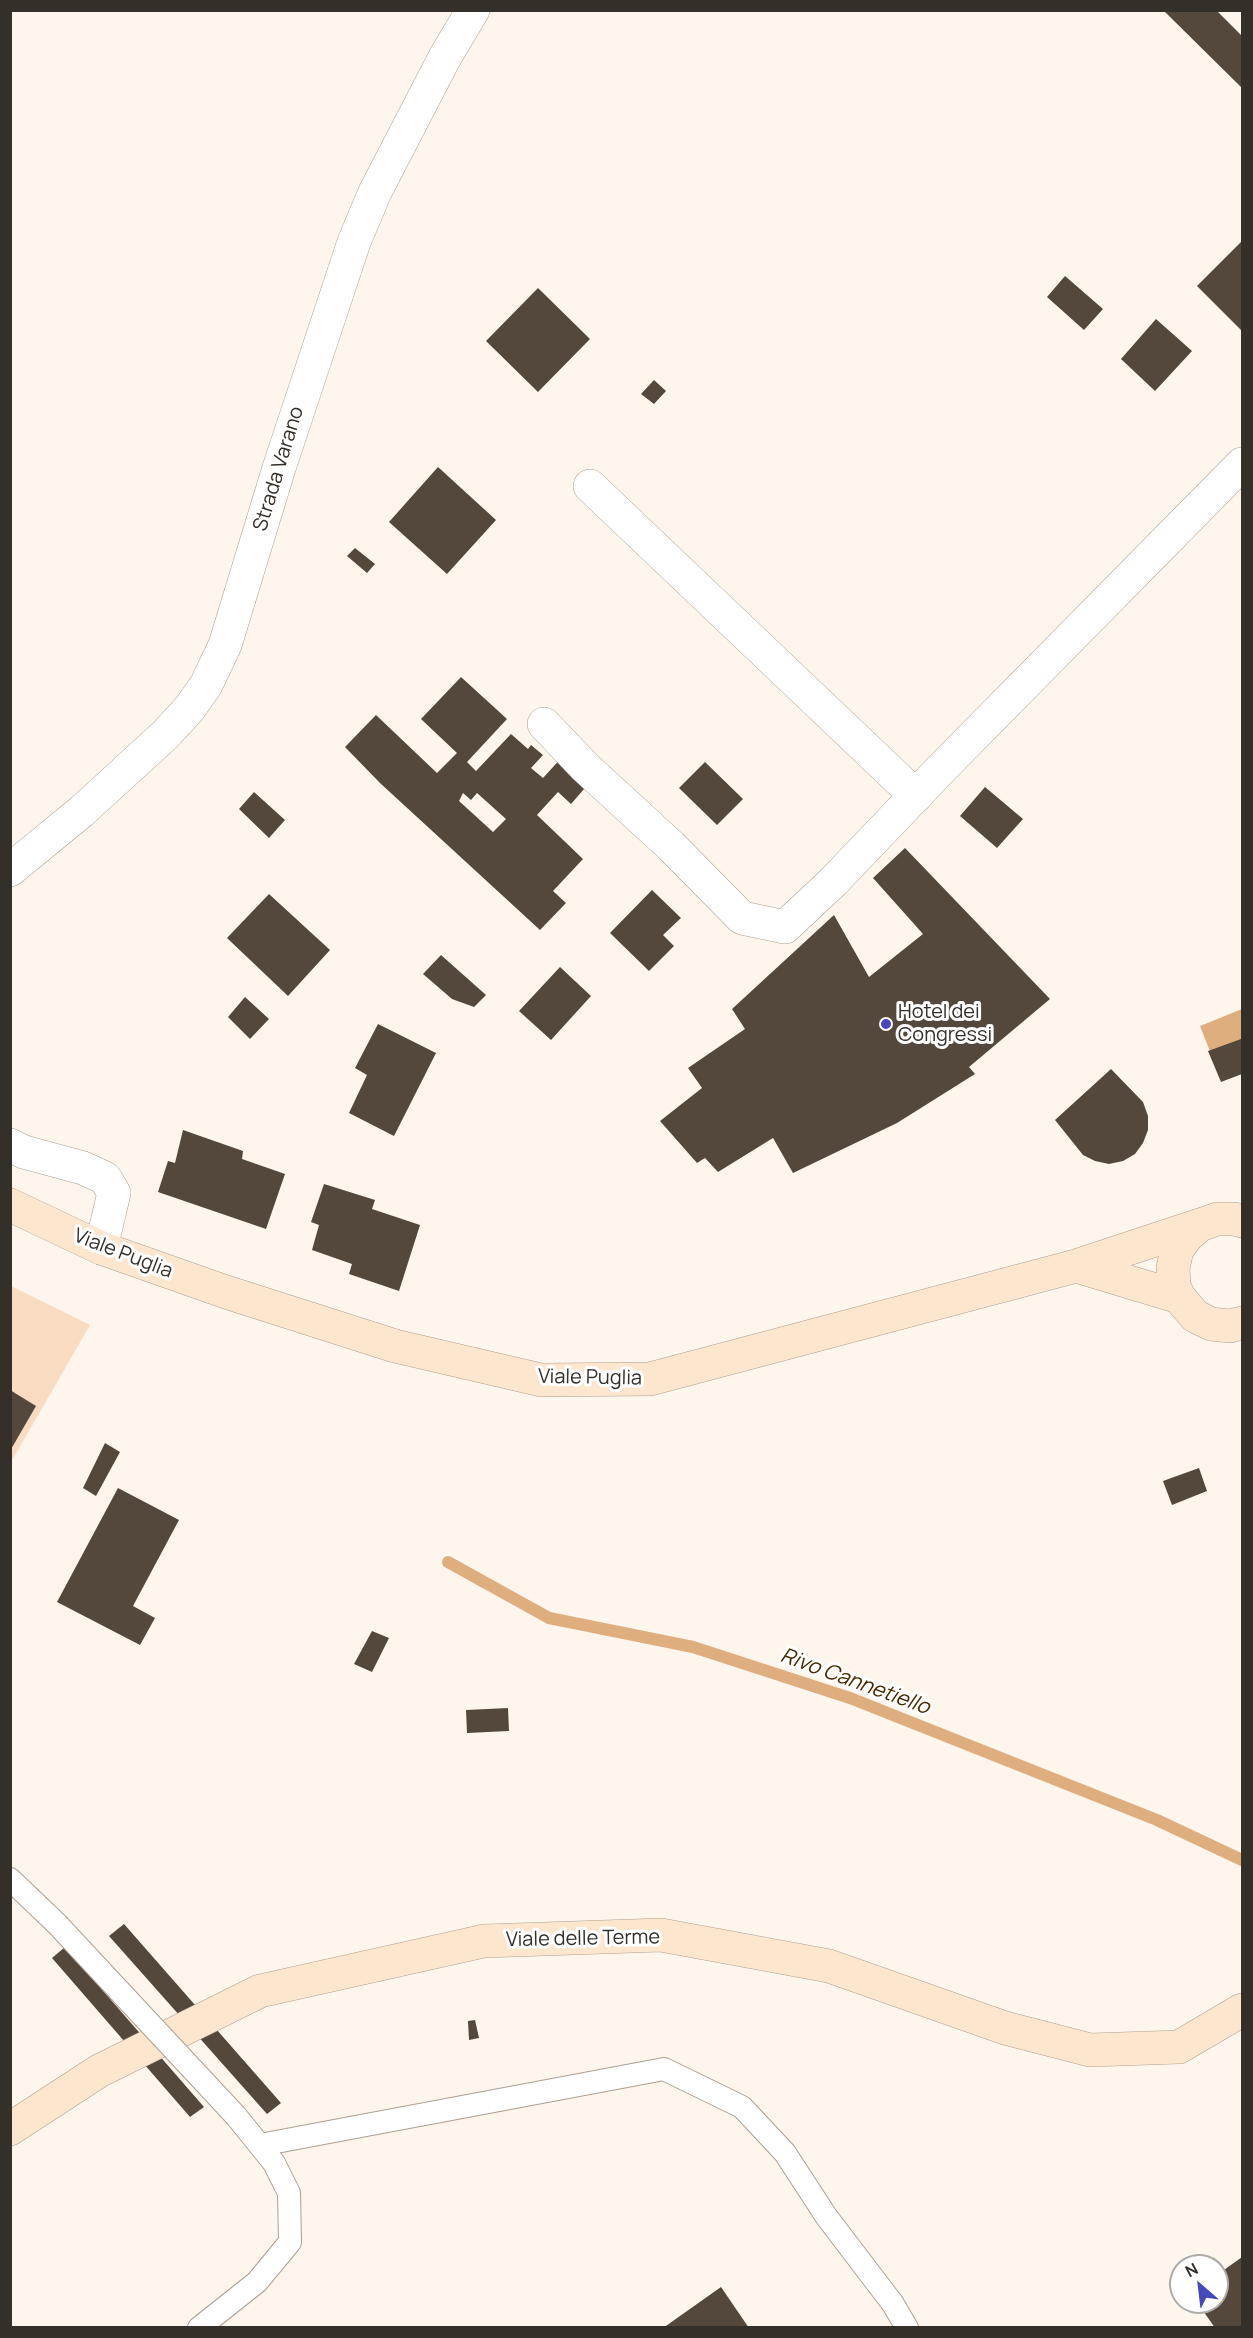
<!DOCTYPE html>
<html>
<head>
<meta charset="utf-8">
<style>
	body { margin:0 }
	#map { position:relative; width:1253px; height:2338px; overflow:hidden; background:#fef5ec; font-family:Manrope,sans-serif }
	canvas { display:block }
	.frame { position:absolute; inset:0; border:12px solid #352f2a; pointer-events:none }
	.north { position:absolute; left:1169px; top:2254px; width:60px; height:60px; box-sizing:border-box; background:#fff; border:2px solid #aeacaa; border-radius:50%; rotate:332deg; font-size:16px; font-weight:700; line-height:24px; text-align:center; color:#352f2a }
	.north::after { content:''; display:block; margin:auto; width:21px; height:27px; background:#4449be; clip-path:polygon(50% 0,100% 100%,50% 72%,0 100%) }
</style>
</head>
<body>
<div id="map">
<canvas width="1253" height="2338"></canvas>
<div class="frame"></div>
<div class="north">N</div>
</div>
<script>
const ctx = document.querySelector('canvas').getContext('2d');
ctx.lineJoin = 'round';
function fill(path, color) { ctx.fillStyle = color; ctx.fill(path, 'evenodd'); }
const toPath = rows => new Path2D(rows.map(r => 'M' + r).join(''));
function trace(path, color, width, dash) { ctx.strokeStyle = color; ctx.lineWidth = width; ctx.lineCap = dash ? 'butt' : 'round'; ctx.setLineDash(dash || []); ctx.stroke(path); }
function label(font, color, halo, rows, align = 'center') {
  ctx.font = font + ' Manrope,sans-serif'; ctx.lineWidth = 6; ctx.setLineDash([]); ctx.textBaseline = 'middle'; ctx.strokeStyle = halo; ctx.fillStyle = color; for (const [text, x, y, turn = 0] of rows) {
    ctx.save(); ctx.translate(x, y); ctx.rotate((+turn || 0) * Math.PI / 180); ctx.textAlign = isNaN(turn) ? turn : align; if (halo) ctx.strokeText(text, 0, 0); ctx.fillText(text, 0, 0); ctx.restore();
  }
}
const green = toPath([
	[11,1286,90,1325,11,1462]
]);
const water = toPath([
	[1242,1009,1242,1053,1215,1064,1200,1026]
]);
const stream = toPath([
	[448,1562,549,1618,693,1647,850,1698,1157,1820,1242,1860]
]);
const building = toPath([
	[1163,10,1216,10,1242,36,1242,88],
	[1242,241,1242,331,1197,286],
	[1065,276,1103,309,1084,330,1047,297],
	[538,288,590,339,538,392,486,341],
	[1156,319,1192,351,1155,391,1121,359],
	[654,380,666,391,654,404,641,394],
	[438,467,496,520,447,574,389,522],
	[355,548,375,564,367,573,347,556],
	[461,677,507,719,467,762,476,771,511,734,528,749,531,745,543,755,531,768,543,778,564,755,591,781,571,804,558,792,537,815,583,859,553,891,566,903,540,930,380,783,345,747,376,715,437,773,457,753,421,719],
	[463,793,471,800,477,793,506,819,493,832,459,801],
	[705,762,743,799,717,825,679,788],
	[985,787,1023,819,997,848,960,816],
	[254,792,285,820,269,838,239,809],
	[905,848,1050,999,969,1067,975,1074,897,1123,793,1173,773,1138,718,1172,705,1158,697,1163,660,1121,702,1088,688,1068,745,1029,732,1009,834,915,869,977,923,934,873,878],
	[652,890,681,918,663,935,674,946,649,971,610,933],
	[269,894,330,950,288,996,227,938],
	[441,955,486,995,474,1007,452,999,423,974],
	[560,967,591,996,551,1040,519,1011],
	[245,997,269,1019,250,1039,228,1017],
	[378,1024,436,1053,394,1136,349,1113,367,1075,355,1068],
	[1241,1039,1242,1044,1242,1074,1221,1082,1208,1051],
	[1111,1069,1143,1102,1148,1116,1148,1130,1143,1143,1135,1154,1123,1161,1109,1164,1095,1161,1083,1155,1055,1120],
	[183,1130,243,1151,242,1159,285,1174,266,1229,158,1192,168,1161,175,1163],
	[324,1184,375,1200,372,1209,420,1225,399,1291,349,1274,352,1264,312,1250,319,1225,311,1222],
	[10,1390,36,1406,10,1451],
	[105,1443,120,1452,96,1496,83,1488],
	[1199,1468,1207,1491,1172,1505,1163,1481],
	[118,1488,179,1520,133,1606,155,1618,140,1645,57,1602],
	[372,1631,389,1638,372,1672,354,1664],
	[508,1708,509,1731,467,1733,466,1710],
	[124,1924,281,2103,267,2114,109,1936],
	[65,1947,204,2107,190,2117,52,1958],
	[475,2020,479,2038,469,2040,468,2021],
	[1242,2257,1242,2328,1215,2328,1197,2302,1217,2302,1217,2275],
	[721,2287,749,2328,663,2328]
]);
const service = toPath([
	[10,1879,57,1924],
	[260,2145,664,2069,742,2107,785,2153,826,2216,893,2304,907,2328],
	[199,2328,257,2282,290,2242,289,2193,274,2163,236,2116]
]);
const minor = toPath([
	[590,486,916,796],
	[544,724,585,767,671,846,742,918,785,927,833,882,940,770,1242,464],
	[10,870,82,811,165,735,189,709,206,685,225,645,279,468,354,242,375,192,445,57,473,10],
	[10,1145,24,1152,83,1168,105,1178,114,1193,101,1248]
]);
const secondary = toPath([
	[10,1205,101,1248,226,1292,395,1346,541,1380,650,1379,1076,1266,1200,1225],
	[1242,1221,1234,1219,1217,1219,1200,1225,1187,1236,1177,1250,1173,1268,1174,1286,1179,1297,1195,1316,1211,1324,1230,1326,1242,1323],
	[1076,1266,1179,1297],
	[10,2129,99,2071,260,1991,484,1941,661,1935,829,1966,1005,2028,1090,2050,1179,2047,1242,2010]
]);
const serviceBridge = toPath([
	[57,1924,236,2116]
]);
const markers = [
	[886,1024,6,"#4449be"]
];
const streetNames = [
	["Strada Varano",279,469,-73],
	["Viale Puglia",123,1254,21],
	["Viale Puglia",590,1378,1],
	["Viale delle Terme",583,1939,-1]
];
const poiNames = [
	["Hotel dei",898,1012],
	["Congressi",898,1035]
];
const waterNames = [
	["Rivo Cannetiello",855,1682,20]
];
fill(green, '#f8dbc0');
fill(water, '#deae7f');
trace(stream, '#deae7f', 12);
fill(building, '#54473b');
trace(service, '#ae9f91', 24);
trace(minor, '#ae9f91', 34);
trace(secondary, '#ae9f91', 34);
trace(service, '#fff', 22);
trace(minor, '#fff', 33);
trace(secondary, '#fde6ce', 33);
trace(serviceBridge, '#ae9f91', 24, []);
trace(serviceBridge, '#fff', 22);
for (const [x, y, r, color] of markers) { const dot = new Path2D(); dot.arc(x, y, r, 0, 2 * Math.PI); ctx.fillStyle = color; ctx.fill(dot); trace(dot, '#fff', 2); }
label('20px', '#352f2a', '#fff', streetNames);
label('20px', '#352f2a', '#fff', poiNames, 'left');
label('italic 21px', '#482902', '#fff', waterNames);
</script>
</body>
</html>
